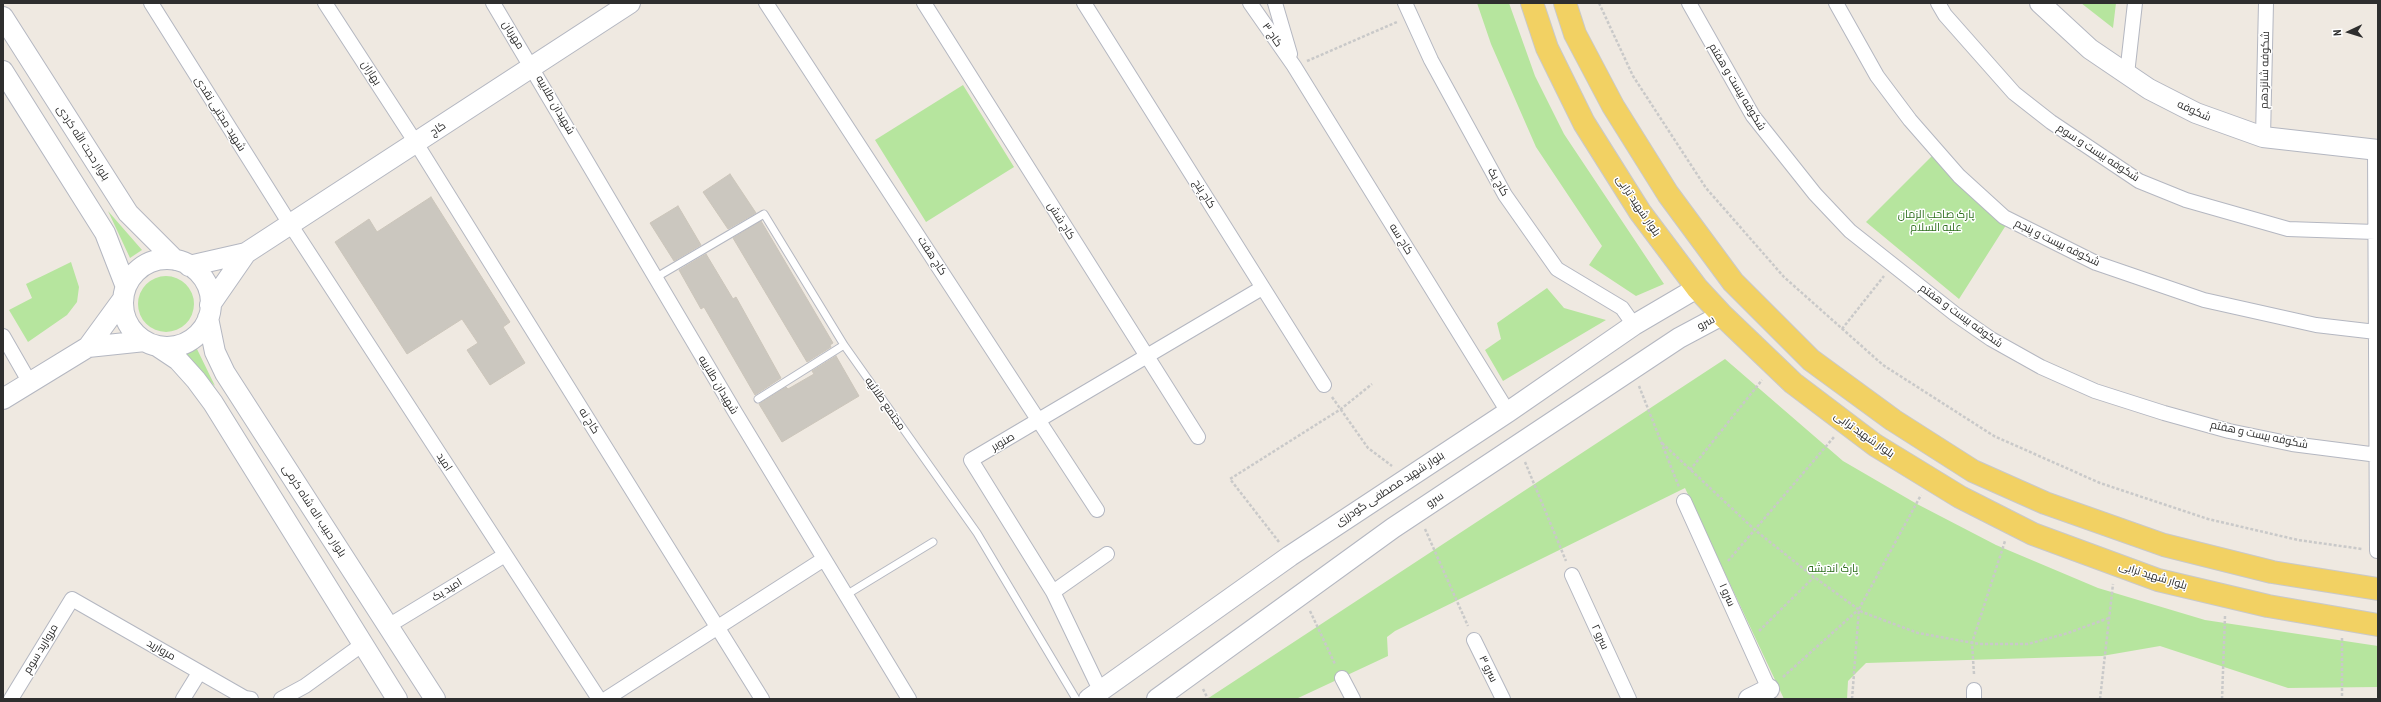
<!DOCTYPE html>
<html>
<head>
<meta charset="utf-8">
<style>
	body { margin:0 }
	#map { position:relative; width:2381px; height:702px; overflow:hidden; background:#efe9e1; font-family:"PT Sans Narrow",sans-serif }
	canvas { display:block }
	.frame { position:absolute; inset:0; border:4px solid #2e2e2e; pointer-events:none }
	.north { position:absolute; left:2329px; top:12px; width:40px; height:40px; -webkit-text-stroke:3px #fff; paint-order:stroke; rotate:266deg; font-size:11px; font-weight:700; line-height:16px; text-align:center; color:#2e2e2e }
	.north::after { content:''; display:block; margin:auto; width:14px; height:18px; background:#2e2e2e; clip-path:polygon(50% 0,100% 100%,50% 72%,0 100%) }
</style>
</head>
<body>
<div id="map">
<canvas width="2381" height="702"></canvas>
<div class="frame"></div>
<div class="north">N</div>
</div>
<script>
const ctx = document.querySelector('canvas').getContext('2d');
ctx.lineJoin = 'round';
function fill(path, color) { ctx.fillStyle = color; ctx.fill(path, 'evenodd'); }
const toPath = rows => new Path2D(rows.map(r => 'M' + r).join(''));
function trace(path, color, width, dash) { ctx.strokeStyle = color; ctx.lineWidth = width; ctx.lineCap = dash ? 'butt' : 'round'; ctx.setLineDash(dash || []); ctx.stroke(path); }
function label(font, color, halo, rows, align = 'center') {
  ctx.font = font + ' "PT Sans Narrow",Cairo,sans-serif'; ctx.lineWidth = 3; ctx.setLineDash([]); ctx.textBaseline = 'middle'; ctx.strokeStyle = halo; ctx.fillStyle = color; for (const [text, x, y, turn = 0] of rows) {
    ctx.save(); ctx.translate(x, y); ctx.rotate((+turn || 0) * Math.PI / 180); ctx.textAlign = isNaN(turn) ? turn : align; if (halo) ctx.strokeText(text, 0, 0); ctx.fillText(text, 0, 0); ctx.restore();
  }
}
const green = toPath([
	[1477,3,1509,3,1535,76,1564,134,1664,284,1636,296,1589,265,1602,246,1536,147,1491,44],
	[2081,3,2116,3,2113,28],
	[963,85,1014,167,926,222,875,140],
	[1935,153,2008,222,1959,299,1866,222],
	[108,211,142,250,130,258],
	[71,262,79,287,77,302,67,315,28,342,9,310,32,298,26,284],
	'138 304a28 28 0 1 1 56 0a28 28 0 1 1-56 0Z',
	[1547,288,1564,308,1606,320,1503,381,1485,350,1501,339,1497,323],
	[196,347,215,386,183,356],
	[1725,359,1843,461,1917,504,1996,545,2098,588,2205,620,2378,646,2378,687,2288,688,2160,646,2102,656,1866,663,1848,681,1847,699,1784,699,1685,488,1395,631,1387,637,1388,656,1296,699,1207,699]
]);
const building = toPath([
	[730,174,756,213,728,229,703,192,730,174],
	[431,197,510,322,503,327,525,363,490,385,467,350,478,343,462,319,407,354,335,242,369,219,377,232,431,197],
	[678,206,701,245,674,261,650,223,678,206],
	[761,221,833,343,830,345,831,347,807,362,733,238,761,221],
	[706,254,733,299,736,297,781,378,755,395,704,307,701,309,679,270,706,254],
	[836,356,859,396,782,442,759,404,786,387,788,389,814,374,812,371,836,356]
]);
const path = toPath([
	[1599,3,1633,76,1706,188,1784,277,1883,365,1994,436,2100,483,2208,519,2298,540,2362,549],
	[1307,61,1397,22],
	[1842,329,1884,276],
	[1639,386,1679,487],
	[1332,397,1368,448,1392,466],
	[1662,443,1755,530,1810,574,1862,612,1918,633,1979,644,2028,644,2068,633,2109,618],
	[1525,462,1566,561],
	[1690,470,1762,380],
	[1425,529,1468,626],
	[1279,542,1230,479,1341,409,1372,384],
	[1728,561,1834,437],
	[1310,611,1335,664],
	[1759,631,1814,577],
	[2342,638,2342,699],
	[1974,674,1972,643,2005,541],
	[1783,677,1858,610],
	[1203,689,1208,699],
	[1852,699,1859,609,1921,495],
	[2100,699,2113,584],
	[2222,699,2225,616]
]);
const lane = toPath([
	[655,278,764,214,844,345,977,533,1076,699],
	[758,399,844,345],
	[846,595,933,542]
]);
const street = toPath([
	[151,3,290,224,599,699],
	[325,3,416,143,762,699],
	[493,3,735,412,909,699],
	[766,3,1097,510],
	[924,3,1198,437],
	[1084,3,1324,385],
	[1250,3,1294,66,1508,412],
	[1275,3,1290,54],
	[1405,3,1431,60,1505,195,1557,269,1622,308,1634,325],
	[1689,3,1753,116,1815,194,1850,231,1955,314,1991,339,2041,367,2095,391,2164,413,2229,431,2292,444,2378,455],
	[1836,3,1877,76,1910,120,1959,176,2004,217,2096,263,2204,300,2316,325,2376,332],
	[1938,3,1945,15,2014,93,2051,122,2139,181,2186,200,2288,229,2375,232],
	[2127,74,2135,3],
	[2263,137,2266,3],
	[2375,150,2377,551],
	[3,336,30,383],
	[1684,501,1769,689],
	[1572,575,1629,699],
	[1053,592,1107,554],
	[388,626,505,555],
	[1474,640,1503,699],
	[1342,678,1353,699],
	[1101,692,1053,592,971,460,1262,288],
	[11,699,72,599,245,698,251,699],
	[183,699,199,673],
	[281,699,305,686,363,644],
	[606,699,824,559],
	[1974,699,1974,690]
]);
const secondary = toPath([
	[2040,3,2090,49,2149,89,2196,113,2263,137,2378,150],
	[3,17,128,213,175,260],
	[3,71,105,233,126,287],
	[246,253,630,3],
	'123 303a44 44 0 1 1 88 0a44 44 0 1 1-88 0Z',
	[189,266,246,253,210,305],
	[123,299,88,347,145,341],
	[208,318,215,352,225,373,435,699],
	[157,346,178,360,196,380,213,403,397,699],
	[3,399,88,347],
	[1089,699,1290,556,1508,412,1634,325,1697,288],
	[1157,699,1393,528,1679,338,1722,315],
	[1749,699,1769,689]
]);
const primary = toPath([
	[1532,3,1547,48,1584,123,1640,212,1697,288,1722,315,1793,383,1875,445,1960,497,2033,534,2158,580,2268,606,2378,625],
	[1565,3,1575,34,1613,106,1668,194,1733,282,1811,360,1893,420,1973,471,2045,503,2164,545,2272,572,2378,589]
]);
const streetNames = [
	["مهربان",513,35,58],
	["کاج ۳",1272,35,55],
	["شکوفه شانزدهم",2265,70,-89],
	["بهاران",371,73,57],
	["شکوفه بیست و هفتم",1737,87,59],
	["شهیدان طلاییه",555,105,60],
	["شکوفه",2194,111,24],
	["شهید مجتبی نقدی",220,114,58],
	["کاج",438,129,-33],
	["بلوار حجت الله کردی",83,143,57],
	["شکوفه بیست و سوم",2098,153,33],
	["کاج یک",1498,182,60],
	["کاج پنج",1204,194,58],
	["بلوار شهید ترابی",1638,206,56],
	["کاج شش",1061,221,58],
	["کاج سه",1401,239,58],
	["شکوفه بیست و پنجم",2057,243,26],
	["کاج هفت",932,256,57],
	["شکوفه بیست و هفتم",1961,316,36],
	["سرو",1706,323,-28],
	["شهیدان طلاییه",718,385,59],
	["مجتمع طلائیه",885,404,55],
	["کاج نه",589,421,58],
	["بلوار شهید ترابی",1864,435,35],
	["شکوفه بیست و هفتم",2259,435,12],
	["صنوبر",1003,442,-30],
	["امید",444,462,57],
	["بلوار شهید مصطفی گودرزی",1390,489,-33],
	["سرو",1435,500,-34],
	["بلوار حبیب اله شاه کرمی",314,511,57],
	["بلوار شهید ترابی",2153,576,17],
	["امید یک",447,590,-32],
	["سرو ۱",1727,595,66],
	["سرو ۲",1600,637,65],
	["مروارید سوم",41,649,-59],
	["مروارید",161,650,30],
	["سرو ۳",1488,669,64]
];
const parkNames = [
	["پارک صاحب الزمان",1936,215],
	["علیه السلام",1936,228],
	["پارک اندیشه",1833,569]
];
fill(green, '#b6e59e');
fill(building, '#cbc7bf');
trace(building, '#cbc5ba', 1);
trace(lane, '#b4b7c1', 9);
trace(street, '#b4b7c1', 16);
trace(secondary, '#b4b7c1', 22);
trace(primary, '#c9c9c9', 24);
trace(path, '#c9c9c9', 2.5, [3, 2]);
trace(lane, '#fff', 7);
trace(street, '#fff', 14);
trace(secondary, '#fff', 20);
trace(primary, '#f2d163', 22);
label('11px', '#2e2e2e', '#fff', streetNames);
label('11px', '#2c6e1b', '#fff', parkNames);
</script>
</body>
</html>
